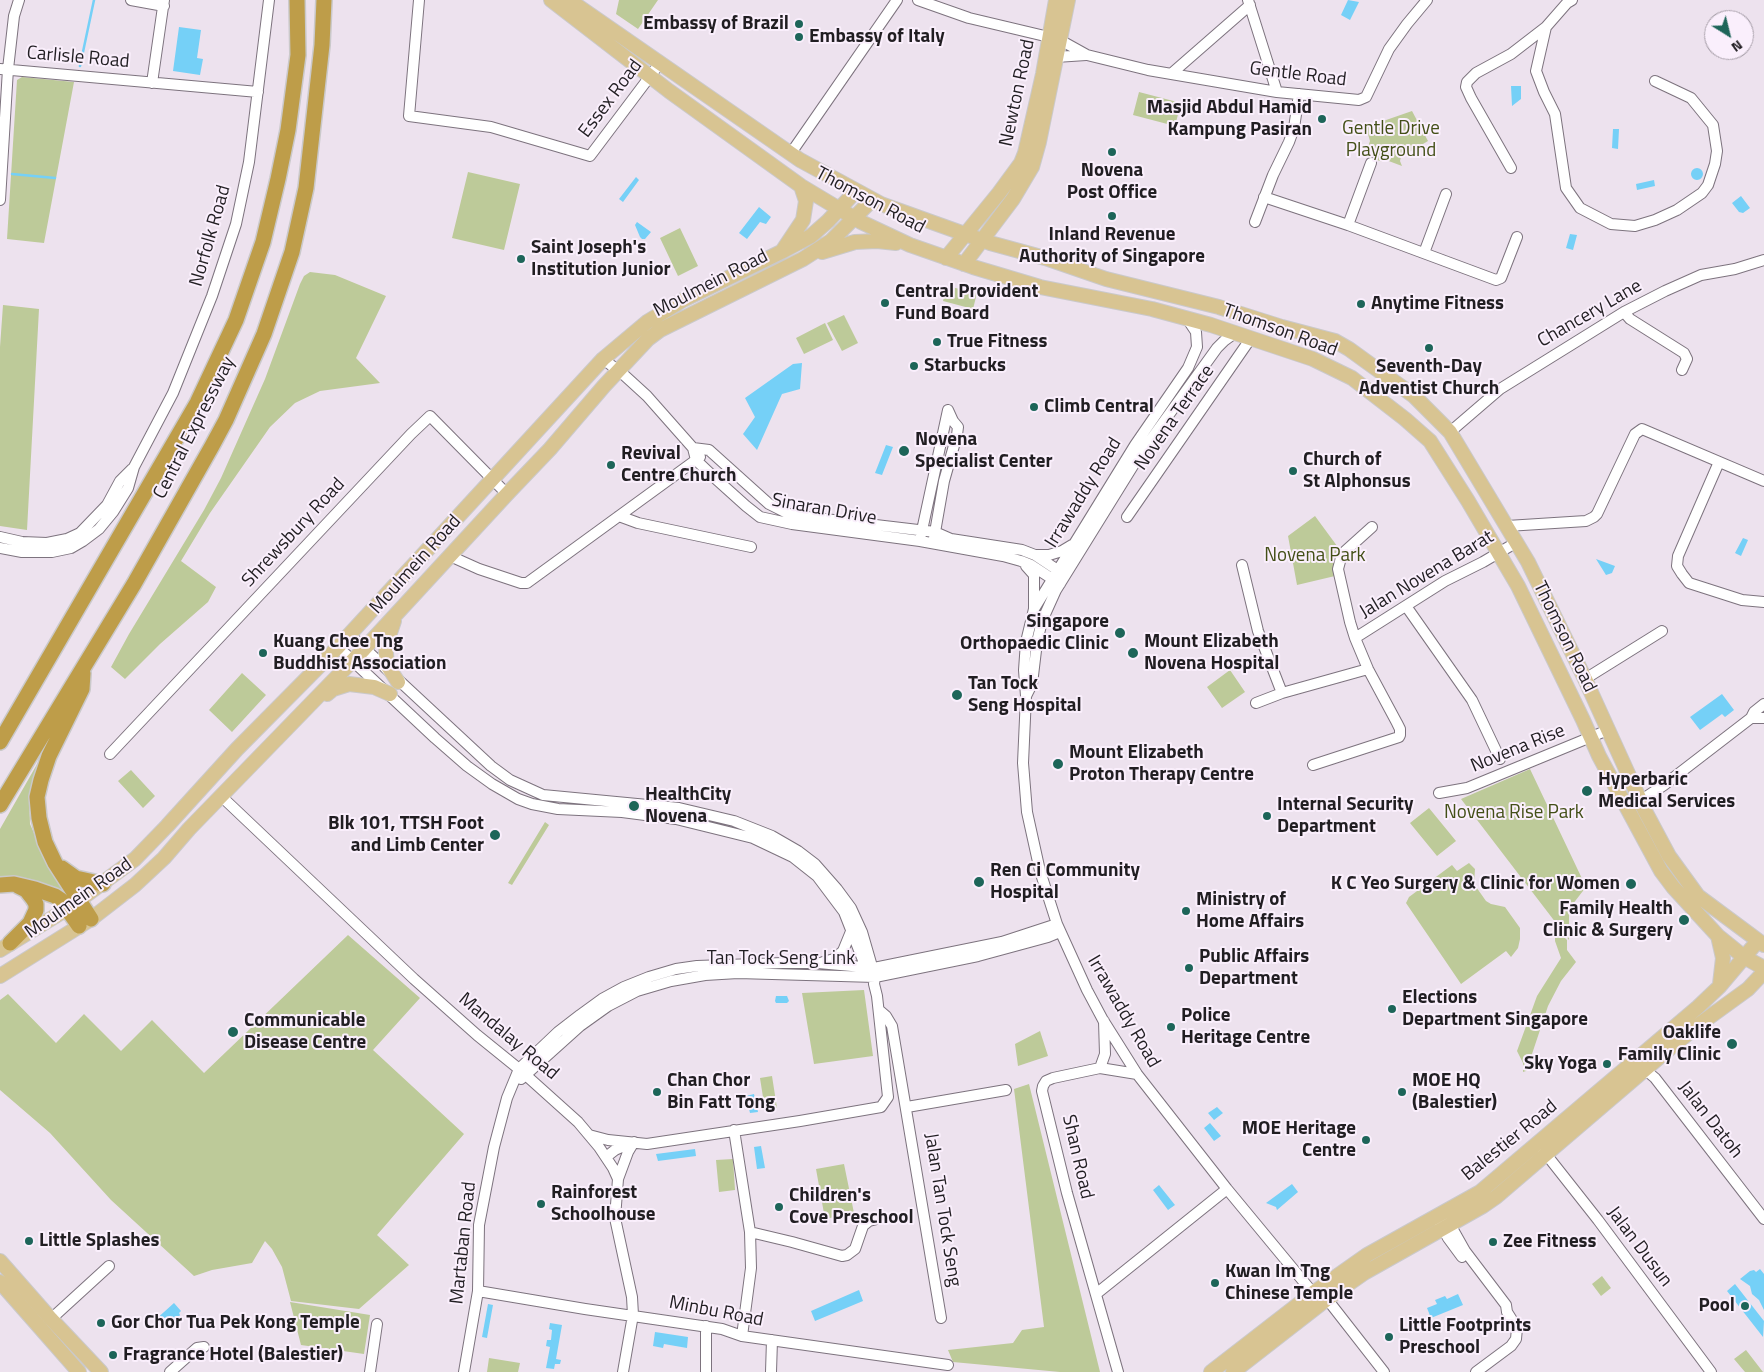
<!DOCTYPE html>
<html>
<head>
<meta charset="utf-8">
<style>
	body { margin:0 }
	#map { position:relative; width:1764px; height:1372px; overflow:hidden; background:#ede2ee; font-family:"Titillium Web",sans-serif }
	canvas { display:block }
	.north { position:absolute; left:1704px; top:10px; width:50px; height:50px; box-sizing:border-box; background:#faeffc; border:1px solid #a39ba5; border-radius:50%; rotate:144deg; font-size:14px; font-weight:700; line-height:20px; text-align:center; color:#211e22 }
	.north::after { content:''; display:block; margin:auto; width:18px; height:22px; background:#1d6559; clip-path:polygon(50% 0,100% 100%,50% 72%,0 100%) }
</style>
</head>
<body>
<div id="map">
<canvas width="1764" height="1372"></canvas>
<div class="north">N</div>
</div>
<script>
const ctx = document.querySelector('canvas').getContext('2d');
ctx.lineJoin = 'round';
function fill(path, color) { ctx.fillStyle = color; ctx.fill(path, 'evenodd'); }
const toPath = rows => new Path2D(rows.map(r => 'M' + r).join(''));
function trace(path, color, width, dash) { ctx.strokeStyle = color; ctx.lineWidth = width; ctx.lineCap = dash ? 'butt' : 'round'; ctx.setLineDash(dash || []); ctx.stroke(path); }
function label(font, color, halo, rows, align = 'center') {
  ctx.font = font + ' "Titillium Web",sans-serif'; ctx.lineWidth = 4; ctx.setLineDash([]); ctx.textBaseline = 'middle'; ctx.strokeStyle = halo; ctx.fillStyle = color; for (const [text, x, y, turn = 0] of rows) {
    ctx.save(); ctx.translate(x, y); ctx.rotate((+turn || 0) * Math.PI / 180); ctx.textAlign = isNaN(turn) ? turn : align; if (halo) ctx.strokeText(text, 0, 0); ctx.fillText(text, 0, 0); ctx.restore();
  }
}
const green = toPath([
	[619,0,658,0,638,29,616,14],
	[22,77,74,82,44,243,7,239,17,80],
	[1139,92,1181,103,1175,126,1133,115],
	[1412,111,1428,141,1401,157,1400,161,1402,166,1386,160,1383,162,1368,157,1366,152,1370,141,1366,127],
	[468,172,520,184,504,250,452,238],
	[680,228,698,266,678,276,660,238],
	[310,272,335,275,386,296,356,358,380,383,320,391,295,403,270,427,210,513,181,561,216,587,208,602,160,644,125,679,111,667,129,634,204,510,221,478,265,379,300,284,304,276],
	[947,286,977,293,973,309,943,301],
	[3,305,39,309,27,530,0,526,0,347],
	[844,315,858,343,842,351,827,323],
	[825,323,833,340,804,354,796,338],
	[1315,516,1340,550,1335,576,1297,585,1288,536],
	[1230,670,1245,692,1222,708,1207,687],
	[242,673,266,695,232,732,209,710],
	[40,759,29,795,30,824,46,861,66,893,50,886,33,882,0,879,0,829],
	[1530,769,1586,887,1569,909,1569,940,1461,799],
	[131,770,155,796,143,808,118,781],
	[1429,808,1456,841,1437,856,1410,823],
	[545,822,549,825,512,885,508,883],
	[1469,863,1475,869,1474,884,1486,901,1491,904,1505,907,1520,928,1520,939,1518,948,1511,957,1506,951,1461,984,1406,903,1409,897,1452,865,1457,871],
	[1555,928,1567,940,1567,950,1576,962,1561,981,1548,1006,1529,1063,1529,1070,1523,1072,1523,1063,1517,1051,1537,996,1561,958,1555,941],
	[348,935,420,998,373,1050,464,1134,377,1235,409,1265,359,1309,291,1301,282,1267,272,1249,265,1241,252,1263,212,1270,194,1276,111,1200,50,1133,0,1090,0,1000,8,994,56,1043,84,1014,121,1051,152,1020,204,1073],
	[864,990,873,1056,814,1064,802,993],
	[1040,1031,1048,1056,1018,1066,1015,1044],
	[772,1076,777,1108,765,1110,760,1078],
	[1029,1084,1081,1295,1100,1372,1060,1372,953,1362,948,1350,1013,1343,1022,1330,1044,1327,1014,1089],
	[733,1159,735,1190,719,1192,716,1160],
	[844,1164,854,1213,825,1219,816,1169],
	[1602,1276,1611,1288,1601,1296,1592,1284],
	[290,1302,370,1315,364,1354,301,1345],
	[1746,1350,1763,1372,1745,1372,1734,1359],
	[489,1358,520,1363,518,1372,487,1372]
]);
const water = toPath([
	[1348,0,1359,2,1350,20,1341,15],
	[179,27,201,30,197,58,203,59,200,75,173,71],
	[1511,86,1521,86,1521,99,1512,106],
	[1613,129,1619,129,1618,149,1612,148],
	'1691 174a6 6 0 1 1 12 0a6 6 0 1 1-12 0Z',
	[636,177,639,180,623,202,619,199],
	[1654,180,1655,186,1637,190,1636,184],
	[1741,196,1750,208,1743,213,1739,212,1732,203],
	[759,207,771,217,766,224,760,222,747,239,739,233],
	[637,222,651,232,645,239,642,239,640,237,635,225],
	[1570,234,1577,235,1573,250,1566,248],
	[802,363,800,389,782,394,757,450,743,434,755,417,745,398,793,364],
	[886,445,893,447,882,475,875,473],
	[1743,538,1748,540,1741,556,1735,553],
	[1596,559,1615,566,1612,573,1606,575],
	[1722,694,1734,710,1725,717,1722,714,1700,730,1690,717],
	[776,996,787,996,789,1001,787,1003,776,1003,775,1001],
	[754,1094,758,1112,750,1113,746,1096],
	[1217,1107,1223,1113,1214,1120,1208,1113],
	[1210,1123,1221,1136,1214,1141,1204,1128],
	[761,1146,765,1168,757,1169,754,1147],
	[695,1149,696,1156,658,1161,656,1154],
	[1292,1184,1298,1192,1277,1210,1276,1207,1266,1203],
	[1159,1185,1175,1205,1168,1210,1153,1190],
	[1760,1269,1764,1274,1764,1310,1759,1300,1752,1294,1750,1286,1740,1279,1750,1271,1754,1270,1756,1272],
	[1735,1284,1764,1321,1763,1337,1727,1291],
	[859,1290,863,1301,815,1321,811,1311],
	[1458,1294,1463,1305,1431,1318,1427,1308,1437,1304,1435,1300,1445,1296,1447,1299],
	[174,1303,181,1311,179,1313,180,1315,174,1323,161,1329,154,1321],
	[488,1304,493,1305,487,1338,482,1337],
	[550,1323,562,1325,556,1359,561,1360,560,1364,555,1364,554,1369,546,1368,550,1347,546,1346,547,1340,551,1340,552,1330,549,1329],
	[655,1332,688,1337,687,1348,664,1344,663,1348,653,1346]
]);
const stream = toPath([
	[80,66,94,0],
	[12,174,55,178]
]);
const minor = toPath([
	[131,0,164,6],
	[419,0,409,116,491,127,590,156,660,63],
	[918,0,969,18,1049,37,1056,35],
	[1248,0,1277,92],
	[1546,27,1536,71,1544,92,1555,114,1566,188,1580,208,1611,224,1635,226,1655,220,1677,210,1702,193,1708,185,1715,164,1717,151,1713,125,1691,98,1655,81],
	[1060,40,1087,55,1148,70,1277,92,1359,100,1366,97,1389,49,1407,24,1427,0],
	[1056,57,1086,55],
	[0,69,258,92],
	[1171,74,1250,5],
	[152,83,164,0],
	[791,153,897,0],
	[1511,168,1471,98,1466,87,1467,82,1476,73,1511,54,1546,27,1567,3,1572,0],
	[1264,197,1348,225,1496,280,1501,278,1517,237],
	[0,200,8,69,14,16,19,0],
	[1255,222,1273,175,1289,142,1294,128,1299,94],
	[1348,225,1371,163],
	[1424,253,1446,194],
	[1624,312,1630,319,1684,353,1687,359,1682,370],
	[1188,320,1196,332,1197,347,1188,368,1135,445,1034,609,1026,642,1024,670,1026,696,1023,763,1027,812,1040,871,1057,924,1087,990,1103,1020,1137,1074,1227,1189,1313,1293],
	[603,359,624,375,647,396,693,448,696,460,716,479,746,506,760,517,792,524,920,541,1003,556,1021,561,1031,565,1060,584],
	[1450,432,1500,389,1624,312,1665,291,1701,275,1735,269,1764,260],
	[693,448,709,450,769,504,791,515,935,532,951,539,1022,550,1035,555,1062,573],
	[1719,462,1678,556,1677,566,1682,574,1689,583,1742,600,1764,602],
	[619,516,638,523,751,547],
	[1127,517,1251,338],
	[1507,526,1586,521,1594,517,1597,514,1635,434,1642,429,1764,481],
	[921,535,948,410],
	[0,537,22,542,47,543,67,539,80,533,107,505,120,481,132,469],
	[934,538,944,481,957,435,958,427,953,421,948,410],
	[0,548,22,552,52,552,71,548,83,541,99,529,113,512,128,488,134,467,173,393,212,296,236,224,249,162,269,0],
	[1035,555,1049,555,1062,551,1072,545],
	[450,556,479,569,521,583,527,583,700,457],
	[1242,565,1258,631,1282,693],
	[1026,566,1034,575,1034,608],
	[1406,606,1472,700,1500,759],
	[349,634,491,766,510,780,543,795,679,808,734,821,772,836,798,851,815,864,837,889,851,908,862,932,875,977,874,984,877,996,888,1097,881,1107,800,1121,647,1144,608,1140,589,1135],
	[1355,638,1445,581,1483,562,1517,542],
	[338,647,435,738,467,766,492,784,518,799,532,804,558,809,622,812,676,819,753,838,793,857,817,876,844,912,868,973],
	[1585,679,1662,631],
	[1026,696,1032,684,1037,642,1042,621,1056,590,1139,456,1217,348,1224,341,1235,333],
	[1256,703,1282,693,1368,669],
	[1751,718,1764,718],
	[110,754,411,434,430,416,507,494],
	[1313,765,1399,737,1400,735,1400,729,1397,723,1368,669,1355,638,1350,622,1338,569,1342,554,1372,527],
	[1439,793,1467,788,1608,730],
	[221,796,414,979,477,1035,519,1069,578,1122,599,1147,613,1168,618,1179,615,1218,632,1297,633,1315,623,1372],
	[1640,801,1664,785,1751,718,1754,712,1764,704],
	[823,962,834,959,843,951,852,929],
	[879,1010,886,1016,892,1026,941,1318],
	[1100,1068,1105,1054,1104,1021],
	[1642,1072,1649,1073,1655,1078,1764,1219],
	[521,1079,580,1026,608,1006,637,991,671,981,705,975,738,973,875,977,978,956,1048,937,1060,932],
	[907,1107,1006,1090],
	[734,1130,750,1232,751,1268,742,1336],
	[1542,1149,1598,1220,1711,1372],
	[606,1157,615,1150,631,1143],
	[618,1179,628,1152,634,1142],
	[1436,1216,1448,1238,1462,1257],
	[1447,1219,1465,1251,1506,1305,1507,1312,1517,1328,1516,1339,1511,1346,1476,1372],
	[750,1232,792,1242,842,1256,847,1255,855,1249,863,1226,869,1221,881,1218],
	[478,1291,585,1309,722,1329,742,1336,948,1365],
	[1096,1294,1227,1189],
	[1327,1299,1384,1372],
	[51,1319,109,1266],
	[170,1372,197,1348,204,1347],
	[370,1372,377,1324],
	[464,1372,478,1291,479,1225,494,1147,507,1098,519,1069,558,1032,580,1015,602,999,624,987,649,977,676,969,697,966,783,963,818,963,874,968,1002,942,1057,924],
	[706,1372,706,1326],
	[771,1372,772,1340],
	[1118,1372,1067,1193,1042,1091,1043,1086,1046,1081,1053,1078,1100,1068,1137,1074]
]);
const major = toPath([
	[551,0,669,91,801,186,861,222,910,245,973,267,1040,287,1152,309,1211,325,1313,359,1352,378,1405,419,1430,441,1468,501,1518,586,1583,720,1599,756,1661,871,1673,887,1718,936,1744,957,1764,968],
	[569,0,800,160,881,204,990,243,1045,258,1106,279,1219,307,1282,327,1335,341,1349,349,1414,396,1450,432,1528,562,1585,679,1645,811,1669,856,1698,896,1764,945],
	[783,250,803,220,806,201,801,186],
	[822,252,855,242,877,241,896,243],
	[946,258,999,193,1021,163,1025,153,1043,74,1056,0],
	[964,264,1013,199,1032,167,1039,142,1068,0],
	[394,621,387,642,386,653,387,665,398,682],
	[327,694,333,689,349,684,374,687,390,694],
	[1718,936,1723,958,1720,984],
	[0,950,67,909,135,859,167,826,237,749,338,647,603,359,647,322,683,300,781,252,811,236,828,221,856,191],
	[0,976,91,919,135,885,164,858,189,829,364,649,507,494,550,449,604,386,648,339,660,330,803,259,831,241,872,200],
	[0,1261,51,1319,101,1372],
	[0,1282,79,1372],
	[1211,1372,1313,1293,1367,1255,1480,1192,1698,1007,1719,987,1757,942],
	[1233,1372,1327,1299,1364,1273,1483,1206,1496,1197,1662,1055,1697,1026,1748,989,1764,972]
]);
const highway = toPath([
	[83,673,82,689,49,756,41,780,37,797,39,818,45,842,55,863,91,919],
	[0,742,197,403,236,320,263,242,278,179,288,130,298,55,297,0],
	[0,805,134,584,212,446,226,420,264,334,292,252,306,188,322,45,324,0],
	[62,868,76,878,103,884],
	[0,885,14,884,35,889,55,896,61,900,79,926],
	[10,943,30,923,36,910,36,904,33,899,26,890,18,886]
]);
const markers = [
	[799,24,5,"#1d6559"],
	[799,37,5,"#1d6559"],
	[1322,119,5,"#1d6559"],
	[1112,152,5,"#1d6559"],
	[1112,216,5,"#1d6559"],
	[521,259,5,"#1d6559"],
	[885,303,5,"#1d6559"],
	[1361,304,5,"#1d6559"],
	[937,342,5,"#1d6559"],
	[1429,348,5,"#1d6559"],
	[914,366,5,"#1d6559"],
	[1034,407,5,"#1d6559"],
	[904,451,6,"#1d6559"],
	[611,465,5,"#1d6559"],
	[1293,471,5,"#1d6559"],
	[1120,633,6,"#1d6559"],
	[263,653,5,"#1d6559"],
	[1133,653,6,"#1d6559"],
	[957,695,6,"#1d6559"],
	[1058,764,6,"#1d6559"],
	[1587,791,6,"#1d6559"],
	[634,806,6,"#1d6559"],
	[1267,816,5,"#1d6559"],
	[495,835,6,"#1d6559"],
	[979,882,6,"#1d6559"],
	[1631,884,6,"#1d6559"],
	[1186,911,5,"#1d6559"],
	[1684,920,6,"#1d6559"],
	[1189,968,5,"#1d6559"],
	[1392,1009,5,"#1d6559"],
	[1171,1027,5,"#1d6559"],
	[233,1032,6,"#1d6559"],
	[1732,1044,6,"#1d6559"],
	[1607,1064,5,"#1d6559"],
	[657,1092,5,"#1d6559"],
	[1402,1092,5,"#1d6559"],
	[1366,1140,5,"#1d6559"],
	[541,1204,5,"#1d6559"],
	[779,1207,5,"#1d6559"],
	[29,1241,5,"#1d6559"],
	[1493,1242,5,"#1d6559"],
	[1215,1283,5,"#1d6559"],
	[1745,1306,5,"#1d6559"],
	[101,1323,5,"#1d6559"],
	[1389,1337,5,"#1d6559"],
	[113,1355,5,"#1d6559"]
];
const poiNames = [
	["Embassy of Brazil",789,24,"right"],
	["Embassy of Italy",809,37],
	["Masjid Abdul Hamid",1312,108,"right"],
	["Kampung Pasiran",1312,130,"right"],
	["Novena",1112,171,"center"],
	["Post Office",1112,193,"center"],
	["Inland Revenue",1112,235,"center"],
	["Authority of Singapore",1112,257,"center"],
	["Saint Joseph's",531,248],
	["Institution Junior",531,270],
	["Central Provident",895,292],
	["Fund Board",895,314],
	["Anytime Fitness",1371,304],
	["True Fitness",947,342],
	["Starbucks",924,366],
	["Seventh-Day",1429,367,"center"],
	["Adventist Church",1429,389,"center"],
	["Climb Central",1044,407],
	["Novena",915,440],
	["Specialist Center",915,462],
	["Revival",621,454],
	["Centre Church",621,476],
	["Church of",1303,460],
	["St Alphonsus",1303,482],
	["Singapore",1109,622,"right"],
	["Orthopaedic Clinic",1109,644,"right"],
	["Kuang Chee Tng",273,642],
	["Buddhist Association",273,664],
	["Mount Elizabeth",1144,642],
	["Novena Hospital",1144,664],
	["Tan Tock",968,684],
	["Seng Hospital",968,706],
	["Mount Elizabeth",1069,753],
	["Proton Therapy Centre",1069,775],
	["Hyperbaric",1598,780],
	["Medical Services",1598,802],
	["HealthCity",645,795],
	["Novena",645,817],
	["Internal Security",1277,805],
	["Department",1277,827],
	["Blk 101, TTSH Foot",484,824,"right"],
	["and Limb Center",484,846,"right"],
	["Ren Ci Community",990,871],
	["Hospital",990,893],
	["K C Yeo Surgery & Clinic for Women",1620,884,"right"],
	["Ministry of",1196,900],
	["Home Affairs",1196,922],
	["Family Health",1673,909,"right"],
	["Clinic & Surgery",1673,931,"right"],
	["Public Affairs",1199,957],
	["Department",1199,979],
	["Elections",1402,998],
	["Department Singapore",1402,1020],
	["Police",1181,1016],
	["Heritage Centre",1181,1038],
	["Communicable",244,1021],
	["Disease Centre",244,1043],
	["Oaklife",1721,1033,"right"],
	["Family Clinic",1721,1055,"right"],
	["Sky Yoga",1597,1064,"right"],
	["Chan Chor",667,1081],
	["Bin Fatt Tong",667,1103],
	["MOE HQ",1412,1081],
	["(Balestier)",1412,1103],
	["MOE Heritage",1356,1129,"right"],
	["Centre",1356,1151,"right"],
	["Rainforest",551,1193],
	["Schoolhouse",551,1215],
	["Children's",789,1196],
	["Cove Preschool",789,1218],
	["Little Splashes",39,1241],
	["Zee Fitness",1503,1242],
	["Kwan Im Tng",1225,1272],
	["Chinese Temple",1225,1294],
	["Pool",1735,1306,"right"],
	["Gor Chor Tua Pek Kong Temple",111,1323],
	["Little Footprints",1399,1326],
	["Preschool",1399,1348],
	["Fragrance Hotel (Balestier)",123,1355]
];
const streetNames = [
	["Carlisle Road",78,58,5],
	["Gentle Road",1298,75,7],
	["Newton Road",1018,93,-78],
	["Essex Road",611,99,-53],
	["Thomson Road",870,201,28],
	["Norfolk Road",211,236,-74],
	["Moulmein Road",711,284,-27],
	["Chancery Lane",1590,314,-30],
	["Thomson Road",1280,331,20],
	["Novena Terrace",1175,418,-55],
	["Central Expressway",195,428,-63],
	["Irrawaddy Road",1084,493,-58],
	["Sinaran Drive",824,510,10],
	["Shrewsbury Road",294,533,-47],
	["Moulmein Road",416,565,-48],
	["Jalan Novena Barat",1427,575,-31],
	["Thomson Road",1564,637,64],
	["Novena Rise",1518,749,-22],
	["Moulmein Road",79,899,-35],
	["Tan Tock Seng Link",781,959],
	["Irrawaddy Road",1123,1012,60],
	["Mandalay Road",508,1037,40],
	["Jalan Datoh",1710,1120,52],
	["Balestier Road",1510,1141,-39],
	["Shan Road",1077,1157,77],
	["Jalan Tan Tock Seng",942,1210,81],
	["Martaban Road",464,1243,-84],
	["Jalan Dusun",1639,1247,53],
	["Minbu Road",716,1312,11]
];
const parkNames = [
	["Gentle Drive",1391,129],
	["Playground",1391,151],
	["Novena Park",1315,556],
	["Novena Rise Park",1514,813]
];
fill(green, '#bdca99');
fill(water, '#75d0f7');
trace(stream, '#75d0f7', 2.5);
trace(minor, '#7d737e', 12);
trace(major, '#cac9ca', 16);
trace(highway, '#cac9ca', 18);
trace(minor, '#fff', 10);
trace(major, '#d8c492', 14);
trace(highway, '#be9d49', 15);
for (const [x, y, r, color] of markers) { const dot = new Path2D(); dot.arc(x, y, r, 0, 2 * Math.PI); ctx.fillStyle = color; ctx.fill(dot); trace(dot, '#faeffc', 2); }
label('bold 19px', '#211e22', '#faeffc', poiNames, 'left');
label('19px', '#211e22', '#faeffc', streetNames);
label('19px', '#434f17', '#faeffc', parkNames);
</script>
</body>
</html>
